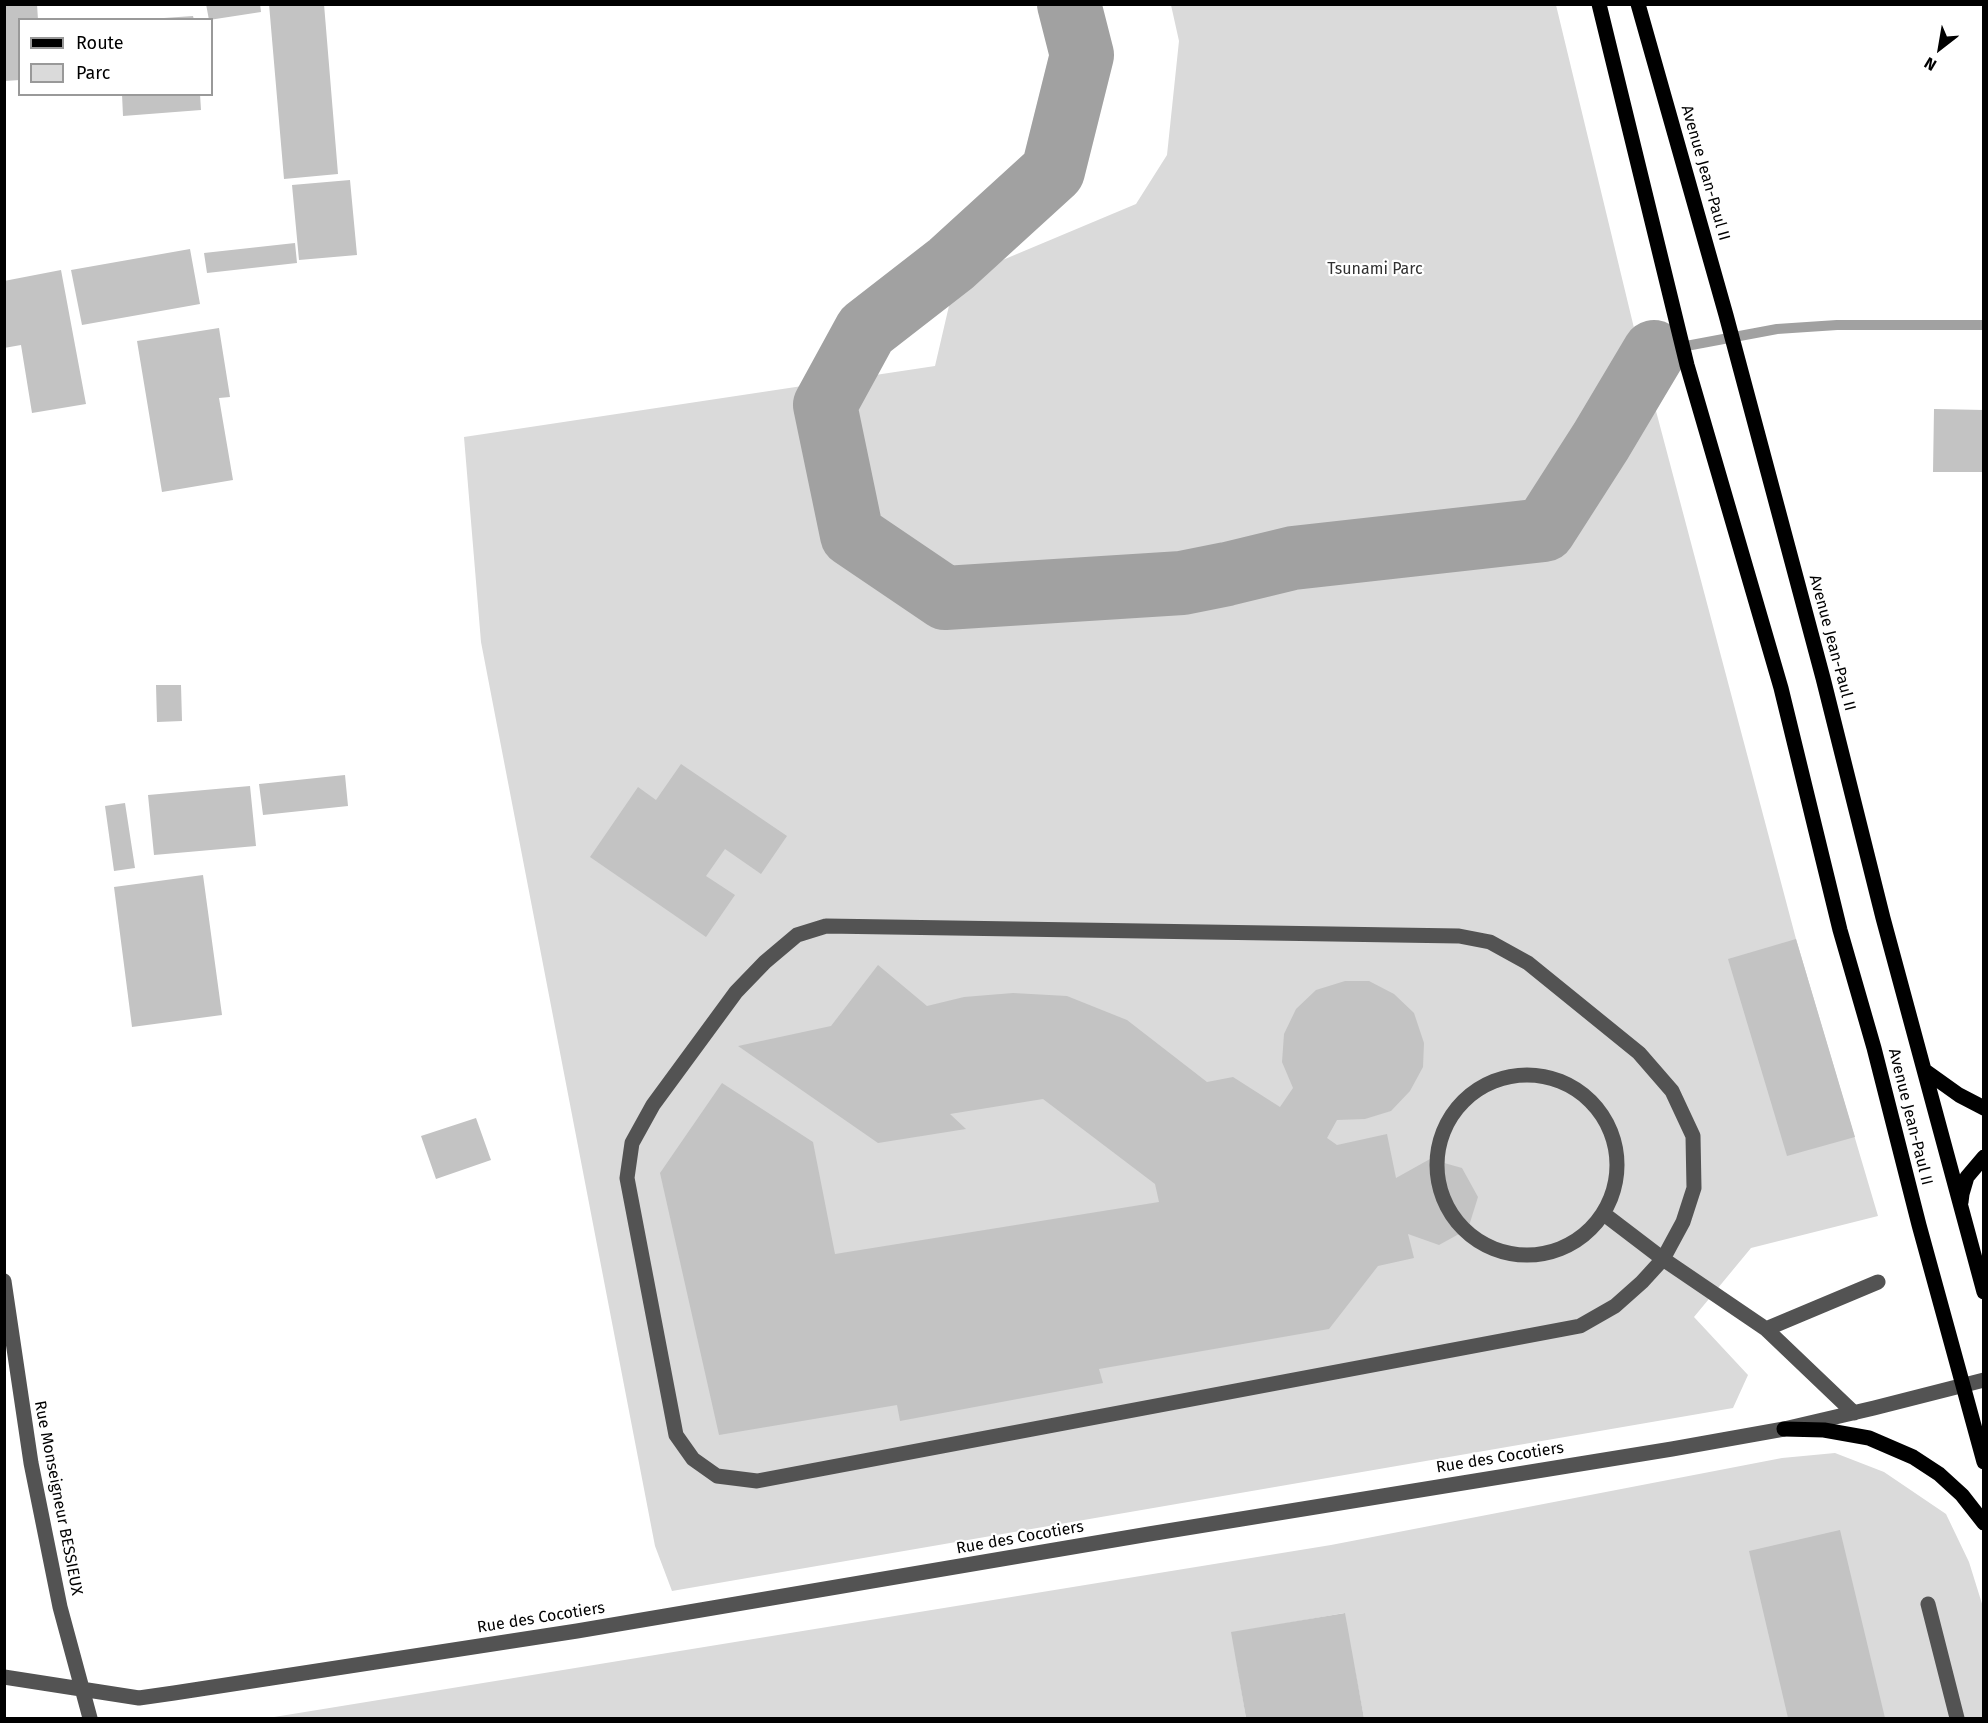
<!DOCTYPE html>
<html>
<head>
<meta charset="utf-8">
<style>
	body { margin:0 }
	#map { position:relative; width:1988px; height:1723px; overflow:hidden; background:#fff; font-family:"Fira Sans",sans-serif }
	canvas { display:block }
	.frame { position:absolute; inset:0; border:6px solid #000; pointer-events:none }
	.legend { position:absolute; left:18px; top:18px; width:195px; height:78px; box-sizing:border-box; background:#fff; border:2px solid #999; margin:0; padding:8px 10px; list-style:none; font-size:18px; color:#000 }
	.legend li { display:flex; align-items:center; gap:12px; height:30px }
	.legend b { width:30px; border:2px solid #999 }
	.north { position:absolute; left:1910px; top:18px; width:60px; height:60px; -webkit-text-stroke:4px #fff; paint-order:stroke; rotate:211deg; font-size:16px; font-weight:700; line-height:24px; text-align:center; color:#000 }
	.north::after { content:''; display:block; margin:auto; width:21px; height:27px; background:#000; clip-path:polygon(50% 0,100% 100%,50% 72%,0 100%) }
</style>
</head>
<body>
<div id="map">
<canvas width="1988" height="1723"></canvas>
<div class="frame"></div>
<ul class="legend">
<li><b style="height:8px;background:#000"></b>Route</li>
<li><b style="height:16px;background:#dadada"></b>Parc</li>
</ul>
<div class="north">N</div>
</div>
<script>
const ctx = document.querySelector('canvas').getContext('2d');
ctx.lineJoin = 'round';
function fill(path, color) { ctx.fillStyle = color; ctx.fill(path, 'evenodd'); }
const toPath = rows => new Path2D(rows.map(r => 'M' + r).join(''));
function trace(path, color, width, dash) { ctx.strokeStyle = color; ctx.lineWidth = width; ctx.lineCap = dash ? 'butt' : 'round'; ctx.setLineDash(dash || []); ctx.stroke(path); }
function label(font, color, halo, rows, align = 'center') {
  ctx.font = font + ' "Fira Sans",sans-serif'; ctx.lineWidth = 4.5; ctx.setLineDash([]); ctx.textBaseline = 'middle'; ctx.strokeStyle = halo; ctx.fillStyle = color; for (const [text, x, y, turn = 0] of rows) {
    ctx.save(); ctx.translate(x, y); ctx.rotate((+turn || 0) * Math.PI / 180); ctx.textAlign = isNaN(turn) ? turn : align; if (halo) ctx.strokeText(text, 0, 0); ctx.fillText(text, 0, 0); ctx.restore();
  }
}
const green = toPath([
	[1171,5,1556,5,1634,328,1796,939,1878,1216,1751,1248,1694,1317,1748,1375,1733,1408,672,1591,655,1546,481,642,464,437,935,366,955,280,1136,204,1167,155,1179,41],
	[1835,1453,1884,1472,1946,1514,1969,1562,1983,1607,1983,1718,1364,1718,1344,1613,1232,1633,1246,1718,268,1718,1331,1545,1782,1458]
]);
const stream = toPath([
	[1654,352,1777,329,1837,325,1984,325]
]);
const river = toPath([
	[1069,4,1082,55,1053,171,951,264,866,330,825,405,852,535,945,598,1182,583,1227,574,1293,558,1544,530,1601,441,1654,352]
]);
const building = toPath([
	[5,4,37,4,38,20,20,20,20,80,5,81],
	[206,4,260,4,261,12,209,20],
	[269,4,324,4,338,174,284,179],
	[193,16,194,20,164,20,164,18],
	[122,94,200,94,201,110,123,116],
	[350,180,357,255,299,260,292,185],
	[295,243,297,263,207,273,204,253],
	[190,249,200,304,82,325,71,270],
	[61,270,86,404,32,413,21,345,4,348,4,281],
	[219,328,230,397,219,398,233,480,162,492,137,341],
	[1934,409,1984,410,1984,472,1933,472],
	[156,685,181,685,182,721,157,722],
	[681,764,787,836,761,874,725,849,706,876,735,895,706,937,590,857,638,787,656,800],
	[345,775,348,806,263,815,259,784],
	[250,786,256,846,154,855,148,795],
	[125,803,135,868,114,871,105,806],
	[203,875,222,1015,132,1027,114,887],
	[1796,939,1855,1137,1787,1156,1728,959],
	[878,965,927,1006,964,997,1013,993,1067,996,1127,1020,1207,1082,1233,1077,1280,1107,1293,1088,1282,1062,1284,1034,1296,1009,1316,990,1345,981,1369,981,1394,994,1414,1013,1424,1043,1423,1067,1410,1091,1391,1111,1365,1119,1337,1120,1327,1138,1337,1145,1387,1134,1396,1178,1430,1159,1462,1168,1478,1197,1468,1229,1439,1245,1408,1234,1414,1258,1378,1266,1329,1329,1099,1369,1103,1383,900,1421,897,1405,719,1435,660,1173,722,1083,813,1142,835,1254,1159,1202,1155,1184,1043,1099,950,1114,966,1129,878,1143,738,1046,831,1026],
	[476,1118,491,1160,436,1179,421,1136],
	[1840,1530,1885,1718,1788,1718,1749,1551],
	[1345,1613,1364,1718,1246,1718,1231,1632]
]);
const minor = toPath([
	[826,926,1459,936,1490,942,1528,963,1639,1053,1672,1091,1693,1136,1694,1188,1683,1222,1663,1259,1642,1282,1615,1306,1580,1326,757,1481,717,1476,693,1459,676,1435,627,1178,632,1143,653,1105,736,992,765,962,797,935,826,926],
	'1437 1165a90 90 0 1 1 180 0a90 90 0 1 1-180 0Z',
	[1604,1214,1663,1259,1766,1329,1854,1413],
	[4,1281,31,1463,60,1607,90,1718],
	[1766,1329,1878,1282],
	[1928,1604,1957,1718],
	[4,1677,139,1698,174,1693,577,1631,1149,1534,1672,1449,1784,1429,1874,1408,1984,1380]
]);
const major = toPath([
	[1599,4,1687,365,1781,688,1840,930,1874,1048,1919,1225,1984,1462],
	[1638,4,1726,315,1823,678,1883,918,1984,1292],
	[1924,1070,1959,1095,1984,1108],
	[1961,1202,1962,1194,1967,1177,1984,1157],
	[1784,1429,1824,1430,1869,1438,1913,1457,1939,1474,1962,1495,1984,1523]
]);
const streetNames = [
	["Avenue Jean-Paul II",1705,173,74],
	["Avenue Jean-Paul II",1832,643,75],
	["Avenue Jean-Paul II",1910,1117,76],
	["Rue des Cocotiers",1500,1458,-9],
	["Rue Monseigneur BESSIEUX",58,1498,79],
	["Rue des Cocotiers",1020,1538,-10],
	["Rue des Cocotiers",541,1618,-9]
];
const parkNames = [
	["Tsunami Parc",1375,270]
];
fill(green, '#dadada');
trace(stream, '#a1a1a1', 10);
trace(river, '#a1a1a1', 64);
fill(building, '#c3c3c3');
trace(minor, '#535353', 15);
trace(major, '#000', 15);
label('16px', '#000', '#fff', streetNames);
label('16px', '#313131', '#fff', parkNames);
</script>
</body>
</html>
